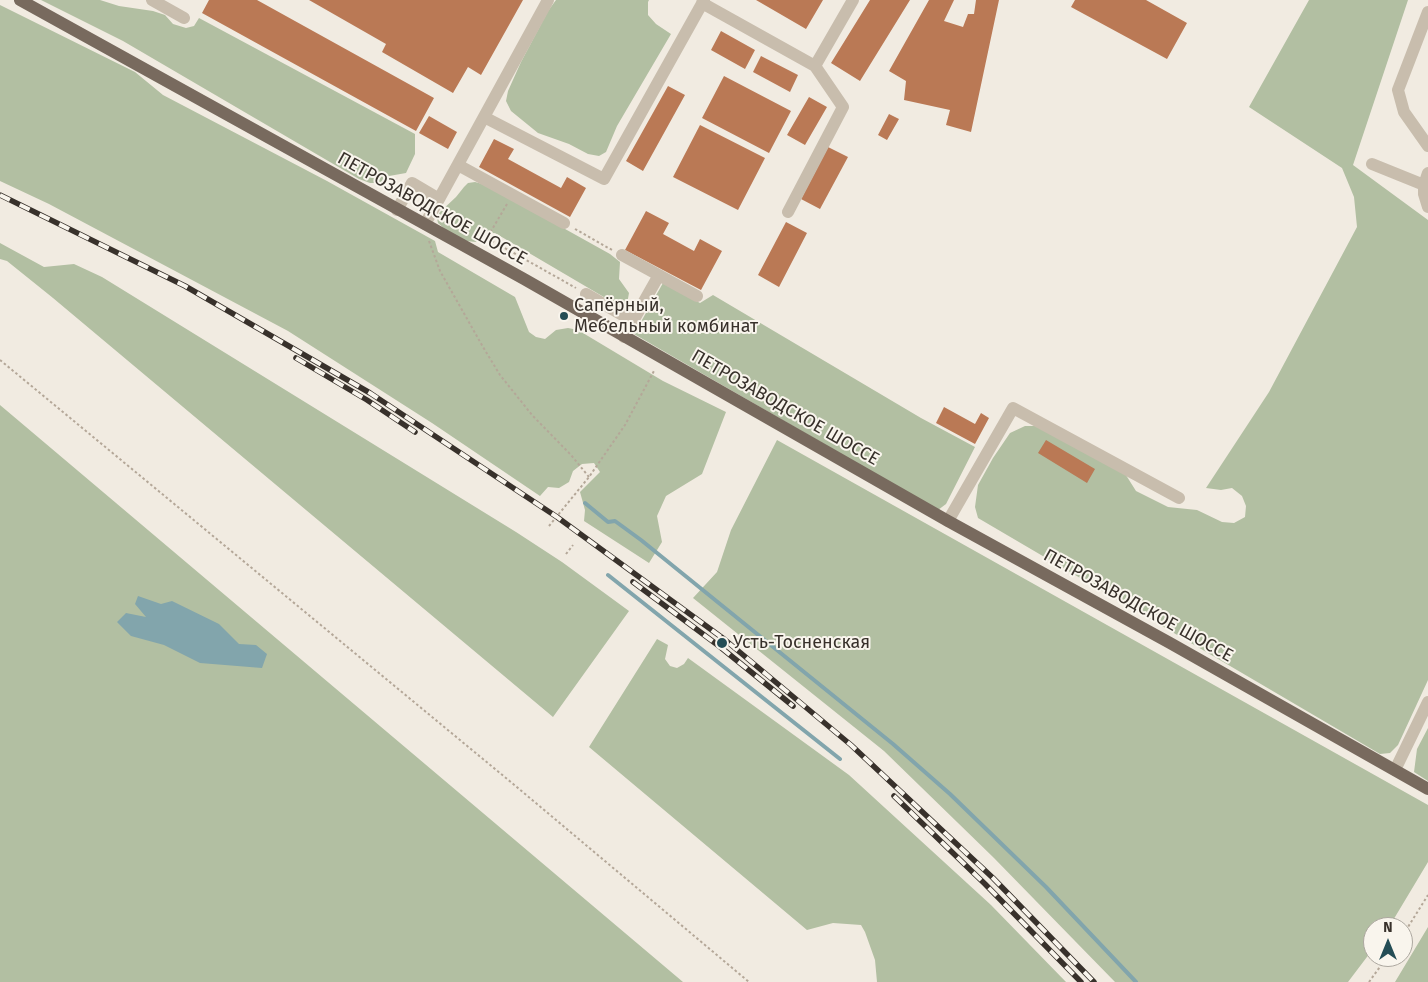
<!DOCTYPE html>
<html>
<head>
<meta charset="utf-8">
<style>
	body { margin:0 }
	#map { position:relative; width:1428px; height:982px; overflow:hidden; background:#f1ebe1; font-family:"Fira Sans",sans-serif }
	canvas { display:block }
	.north { position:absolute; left:1363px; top:917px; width:50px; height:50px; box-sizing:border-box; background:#f9f5ed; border:1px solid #aca79f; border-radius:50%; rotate:0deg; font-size:14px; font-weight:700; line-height:20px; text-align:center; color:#38312b }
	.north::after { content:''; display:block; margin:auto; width:18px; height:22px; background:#244d55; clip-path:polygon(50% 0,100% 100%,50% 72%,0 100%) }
</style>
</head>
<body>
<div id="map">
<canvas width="1428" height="982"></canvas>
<div class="north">N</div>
</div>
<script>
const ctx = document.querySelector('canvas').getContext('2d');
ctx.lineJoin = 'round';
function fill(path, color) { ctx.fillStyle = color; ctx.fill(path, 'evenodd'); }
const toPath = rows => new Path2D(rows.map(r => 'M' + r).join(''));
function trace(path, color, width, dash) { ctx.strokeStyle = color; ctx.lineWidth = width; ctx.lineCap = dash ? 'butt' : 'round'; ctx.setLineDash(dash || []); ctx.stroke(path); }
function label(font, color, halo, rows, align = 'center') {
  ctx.font = font + ' "Fira Sans",sans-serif'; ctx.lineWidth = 4; ctx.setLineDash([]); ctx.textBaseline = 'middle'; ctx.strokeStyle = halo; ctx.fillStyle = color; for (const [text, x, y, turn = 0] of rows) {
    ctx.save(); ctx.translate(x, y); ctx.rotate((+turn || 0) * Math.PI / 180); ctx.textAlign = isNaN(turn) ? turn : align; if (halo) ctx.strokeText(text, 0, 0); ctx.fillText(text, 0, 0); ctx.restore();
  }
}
const green = toPath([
	[41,0,100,0,119,6,153,11,165,15,173,24,186,28,194,26,199,18,415,134,415,154,406,173,389,176,381,183,370,183,359,179,123,41],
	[556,0,649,0,648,2,648,15,656,24,671,34,617,126,606,152,599,156,588,154,569,144,538,133,511,111,506,101,508,91,521,62,548,11],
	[1309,0,1408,0,1353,165,1428,220,1428,680,1398,745,1390,753,1380,754,978,518,975,507,978,485,993,458,1010,433,1025,426,1036,426,1124,472,1136,491,1168,507,1197,510,1222,522,1234,523,1245,517,1246,506,1242,496,1232,488,1221,490,1206,488,1269,392,1357,227,1354,197,1342,168,1249,107],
	[0,5,135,72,163,95,327,181,435,241,438,252,515,297,529,332,536,337,545,339,556,330,568,328,578,330,663,381,726,412,702,474,666,496,657,516,662,542,649,563,584,521,585,510,580,492,600,472,594,463,582,464,573,471,569,482,559,488,548,487,540,496,432,423,288,331,49,204,0,181],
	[475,182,486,185,610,254,620,262,619,279,629,293,627,304,623,307,614,303,495,233,488,233,476,242,466,241,446,230,438,223,437,218,440,212,456,197,464,187,468,183],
	[0,243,44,267,74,264,102,277,516,532,562,562,629,611,553,717,53,298,7,261,0,259],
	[663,283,700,303,713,295,921,418,975,447,946,504,938,510,634,334],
	[0,405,683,982,0,982],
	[777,440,1428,805,1428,862,1389,927,1373,927,1373,949,1348,982,1115,982,994,858,884,751,693,598,717,572,731,530],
	[657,639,668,645,665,659,670,666,677,668,684,664,688,658,849,775,991,905,1066,982,877,982,875,960,865,932,861,925,833,923,807,930,589,747],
	[1428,728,1428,781,1414,772,1417,749],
	[1428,927,1428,982,1395,982]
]);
const water = toPath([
	[138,596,161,604,172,601,219,624,239,644,256,645,267,654,262,668,200,663,164,645,131,636,117,622,126,613,146,617,135,604]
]);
const stream = toPath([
	[585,503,608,522,615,521,641,540,893,744,950,794,1046,887,1136,982],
	[608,575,840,759]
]);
const building = toPath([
	[209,0,257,0,434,98,416,131,202,13],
	[309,0,523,0,481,75,468,67,453,93,382,52,386,44],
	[756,0,823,0,806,29],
	[870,0,910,0,860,81,831,63],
	[929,0,954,0,944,21,963,27,968,14,974,14,976,0,999,0,971,132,946,125,950,110,904,100,906,81,889,71],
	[1075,0,1146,0,1187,23,1167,59,1071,7],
	[721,31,755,50,745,69,711,50],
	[761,56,798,75,790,92,753,72],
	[724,76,791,111,769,153,702,118],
	[668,86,685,95,643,171,626,161],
	[809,97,827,107,805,145,787,135],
	[889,114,899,119,887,140,878,135],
	[429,116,457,132,448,149,419,133],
	[700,125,765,158,738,210,673,177],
	[494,139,514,149,508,159,561,188,567,177,586,188,570,217,479,167],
	[828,147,848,157,820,209,801,199],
	[646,211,669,223,663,234,694,251,700,239,722,251,701,290,625,250],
	[786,222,807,233,779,287,758,275],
	[944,407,975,424,981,413,989,418,975,444,936,423],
	[1046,440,1095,469,1087,483,1038,453]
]);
const path = toPath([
	[507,204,487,238,576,288],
	[575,229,612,250],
	[429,241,440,271,483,347,500,375,532,415,571,455,589,477],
	[0,360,512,783,749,982],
	[549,526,589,477,625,425,655,369],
	[566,554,573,545],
	[1403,935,1428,895],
	[1369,982,1387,957]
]);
const minor = toPath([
	[152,0,184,18],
	[702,3,815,66,853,0],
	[1428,12,1398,90,1404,112,1428,146],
	[484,117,604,179,704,0],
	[1372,164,1424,185],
	[458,165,564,223],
	[1428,173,1424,185,1424,194,1428,207],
	[439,199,548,0],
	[397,210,412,183,439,199,425,224],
	[788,212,843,107,815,66],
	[622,255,697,296],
	[586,294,633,321],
	[624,337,659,275],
	[948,521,1013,408,1179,498],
	[1395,770,1428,702]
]);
const major = toPath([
	[20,0,524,279,948,521,1170,643,1428,789]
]);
const rail = toPath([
	[0,195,185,286,370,393,557,517,724,639,851,745,993,878,1094,982],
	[296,358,367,400,415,432],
	[633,582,719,646,793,706],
	[894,796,985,884,1081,982]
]);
const markers = [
	[564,316,5,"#244d55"],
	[722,643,6,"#244d55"]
];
const streetNames = [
	["ПЕТРОЗАВОДСКОЕ ШОССЕ",432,209,29],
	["ПЕТРОЗАВОДСКОЕ ШОССЕ",785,408,30],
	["ПЕТРОЗАВОДСКОЕ ШОССЕ",1138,606,29]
];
const poiNames = [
	["Сапёрный,",574,306],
	["Мебельный комбинат",574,327],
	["Усть-Тосненская",733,643]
];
fill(green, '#b2bfa2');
fill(water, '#82a5ac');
trace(stream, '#82a5ac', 4);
fill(building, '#ba7955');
trace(path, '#b4a798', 2, [2.5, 2.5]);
trace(minor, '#c8bdad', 12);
trace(major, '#786a5e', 12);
trace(rail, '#38312b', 5.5);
trace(rail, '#f9f5ed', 4, [11]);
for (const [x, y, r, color] of markers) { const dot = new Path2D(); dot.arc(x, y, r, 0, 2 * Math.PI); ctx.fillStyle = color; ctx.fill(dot); trace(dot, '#f9f5ed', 2); }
label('18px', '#38312b', '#f9f5ed', streetNames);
label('18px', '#38312b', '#f9f5ed', poiNames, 'left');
</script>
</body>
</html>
